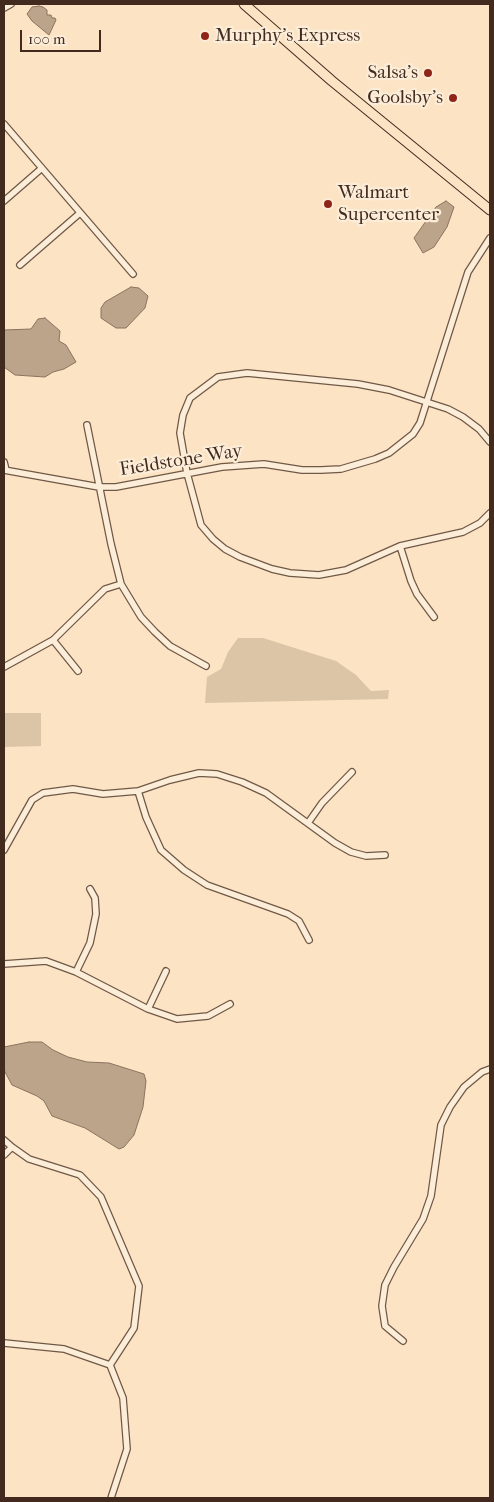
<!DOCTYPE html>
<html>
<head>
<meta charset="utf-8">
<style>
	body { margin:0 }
	#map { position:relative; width:494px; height:1502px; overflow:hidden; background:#fbe3c3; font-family:"IM FELL French Canon",serif }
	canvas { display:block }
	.frame { position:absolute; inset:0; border:5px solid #422a1e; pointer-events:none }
	.scale { position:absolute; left:20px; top:30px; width:81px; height:22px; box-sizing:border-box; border:2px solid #422a1e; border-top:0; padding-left:6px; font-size:15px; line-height:18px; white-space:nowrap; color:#422a1e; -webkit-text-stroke:4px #fcedd8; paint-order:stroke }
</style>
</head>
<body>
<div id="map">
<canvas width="494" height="1502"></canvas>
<div class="frame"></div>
<div class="scale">100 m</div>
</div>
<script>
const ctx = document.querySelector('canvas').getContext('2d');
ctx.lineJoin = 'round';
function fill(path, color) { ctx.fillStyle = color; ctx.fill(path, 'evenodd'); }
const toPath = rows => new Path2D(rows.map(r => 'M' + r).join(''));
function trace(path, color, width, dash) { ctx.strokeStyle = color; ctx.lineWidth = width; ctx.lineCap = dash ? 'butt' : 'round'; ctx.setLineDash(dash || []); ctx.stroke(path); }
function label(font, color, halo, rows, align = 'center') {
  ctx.font = font + ' "IM FELL French Canon",serif'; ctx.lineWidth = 4.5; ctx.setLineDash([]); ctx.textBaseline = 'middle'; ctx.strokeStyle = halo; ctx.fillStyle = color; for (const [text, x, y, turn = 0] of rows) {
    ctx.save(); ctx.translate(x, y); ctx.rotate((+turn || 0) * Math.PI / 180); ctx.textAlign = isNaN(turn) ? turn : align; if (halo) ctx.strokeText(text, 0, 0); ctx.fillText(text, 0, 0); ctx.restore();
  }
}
const green = toPath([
	[238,638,263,638,336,661,356,675,371,691,389,690,388,699,205,703,207,677,221,669,228,652],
	[4,713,41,713,41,746,4,747]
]);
const water = toPath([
	[39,6,43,7,47,10,47,15,51,15,52,18,55,18,56,20,49,35,32,21,27,14,32,7,39,6],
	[446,201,454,207,447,227,434,247,423,253,414,238,436,207,446,201],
	[131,287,139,288,148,296,145,308,126,328,116,328,101,318,101,308,105,302,131,287],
	[45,318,60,331,59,341,66,345,76,362,64,369,53,372,45,377,15,375,4,367,4,330,31,329,38,319,45,318],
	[29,1042,42,1042,53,1050,68,1057,87,1062,109,1063,144,1074,146,1081,143,1107,134,1135,124,1147,119,1149,85,1128,52,1116,44,1101,37,1096,12,1085,4,1070,4,1047,29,1042]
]);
const minor = toPath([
	[4,8,11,4],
	[4,124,133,274],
	[4,201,42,168],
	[20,265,80,213],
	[87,425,111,544,121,584,141,617,155,632,170,646,206,666],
	[490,442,479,429,463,417,448,409,389,390,358,384,247,373,218,377,190,398,183,415,180,433,187,473,201,525,213,539,225,549,240,557,272,569,290,573,319,575,346,570,400,546,463,532,480,523,490,513],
	[4,462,6,470],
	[4,470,99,487,116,487,222,467,264,464,302,470,321,470,341,469,375,459,389,453,413,434,420,423,468,272,490,238],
	[400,546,411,581,417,594,434,617],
	[53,640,78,671],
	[4,667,53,640,105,589,121,584],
	[138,791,146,817,161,850,184,870,207,885,288,914,299,921,309,940],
	[308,823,322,803,352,772],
	[4,850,32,800,43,793,73,789,103,794,138,791,170,780,199,773,217,774,242,782,266,793,335,843,351,852,366,856,385,855],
	[4,964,46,961,76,972,148,1009,177,1019,208,1016,230,1004],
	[76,972,90,943,96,914,95,898,90,889],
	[148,1009,166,971],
	[4,1140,12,1147,29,1159,80,1175,101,1197,139,1286,134,1328,110,1365],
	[4,1155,12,1147],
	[403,1341,385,1326,382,1306,385,1285,394,1267,423,1219,431,1196,441,1125,450,1107,464,1087,482,1072,490,1069],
	[4,1343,64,1349,110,1365],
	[110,1365,123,1398,127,1449,111,1498]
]);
const primary = toPath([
	[244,4,332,81,490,210]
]);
const markers = [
	[205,36,5,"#8f2418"],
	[428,73,5,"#8f2418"],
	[453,98,5,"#8f2418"],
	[328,204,5,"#8f2418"]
];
const poiNames = [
	["Murphy's Express",215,36],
	["Salsa's",418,73,"right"],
	["Goolsby's",443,98,"right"],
	["Walmart",338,193],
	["Supercenter",338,215]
];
const streetNames = [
	["Fieldstone Way",181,461,-9]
];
fill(green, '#dcc4a7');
fill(water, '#bca48b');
trace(water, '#8b735f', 1);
trace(minor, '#705847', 8);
trace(primary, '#422a1e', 11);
trace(minor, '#fcedd8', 5.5);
trace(primary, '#fbe3c3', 9);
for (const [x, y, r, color] of markers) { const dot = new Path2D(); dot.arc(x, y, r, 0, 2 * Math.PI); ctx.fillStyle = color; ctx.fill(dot); trace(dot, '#fcedd8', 2); }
label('19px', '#422a1e', '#fcedd8', poiNames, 'left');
label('19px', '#422a1e', '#fcedd8', streetNames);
</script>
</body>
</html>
